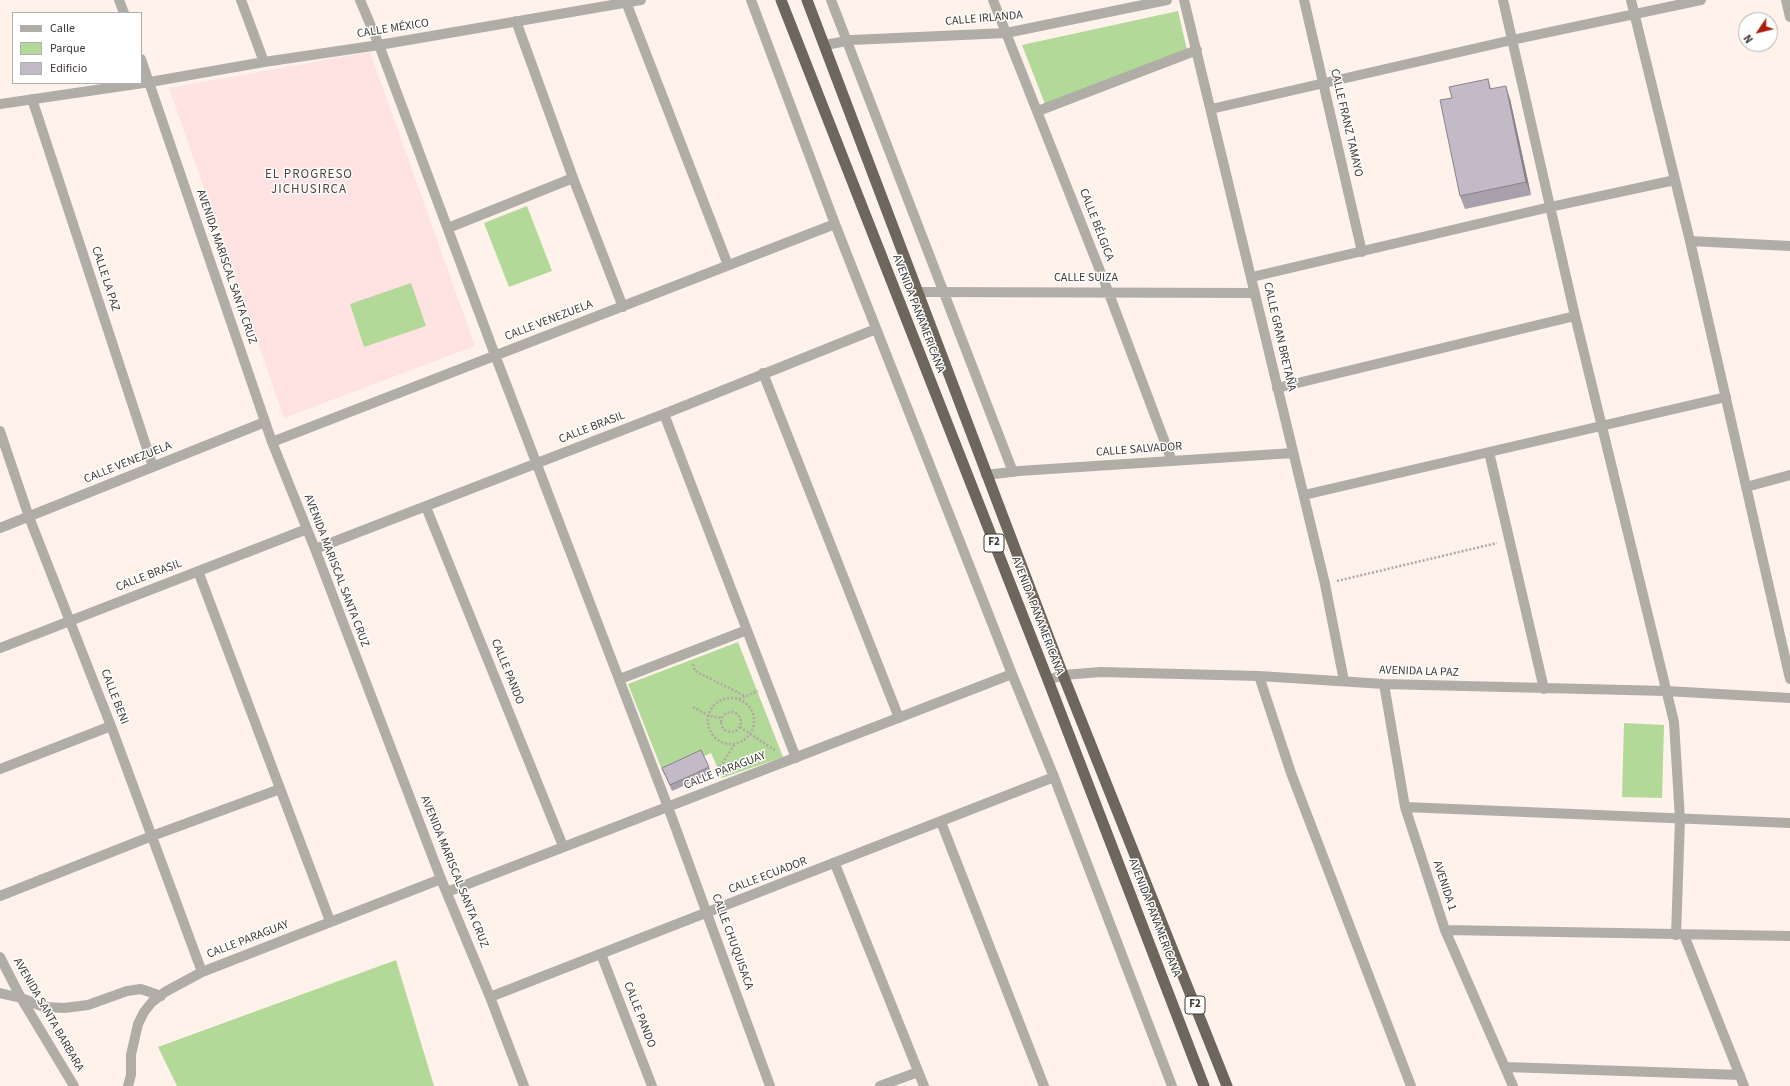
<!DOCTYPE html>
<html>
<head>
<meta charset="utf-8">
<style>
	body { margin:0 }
	#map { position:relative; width:1790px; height:1086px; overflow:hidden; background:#fef2eb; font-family:"Source Sans 3",sans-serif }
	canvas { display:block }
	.legend { position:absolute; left:12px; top:12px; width:130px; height:72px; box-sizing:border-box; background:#fff; border:1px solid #b1afae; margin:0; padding:5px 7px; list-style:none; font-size:12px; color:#3d3834 }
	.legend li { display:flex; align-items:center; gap:8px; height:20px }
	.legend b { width:20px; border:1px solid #b1afae }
	.north { position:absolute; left:1738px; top:12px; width:40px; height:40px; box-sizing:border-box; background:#fff; border:1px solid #b1afae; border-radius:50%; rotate:235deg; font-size:11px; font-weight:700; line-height:16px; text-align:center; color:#3d3834 }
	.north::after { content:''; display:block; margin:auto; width:14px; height:18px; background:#ac1d07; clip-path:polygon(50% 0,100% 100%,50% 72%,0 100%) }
</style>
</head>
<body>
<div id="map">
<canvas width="1790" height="1086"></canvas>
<ul class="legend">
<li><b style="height:5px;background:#b0ada7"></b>Calle</li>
<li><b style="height:11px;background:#b3d998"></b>Parque</li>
<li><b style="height:11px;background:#c3bac7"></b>Edificio</li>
</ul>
<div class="north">N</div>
</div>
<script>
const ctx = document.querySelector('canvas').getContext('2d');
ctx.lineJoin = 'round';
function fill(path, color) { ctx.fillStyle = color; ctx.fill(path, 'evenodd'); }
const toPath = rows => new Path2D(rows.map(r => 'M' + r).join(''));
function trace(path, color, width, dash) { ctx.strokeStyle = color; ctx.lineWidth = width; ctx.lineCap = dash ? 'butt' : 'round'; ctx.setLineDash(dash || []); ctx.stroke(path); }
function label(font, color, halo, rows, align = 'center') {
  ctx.font = font + ' "Source Sans 3",sans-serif'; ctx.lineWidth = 3; ctx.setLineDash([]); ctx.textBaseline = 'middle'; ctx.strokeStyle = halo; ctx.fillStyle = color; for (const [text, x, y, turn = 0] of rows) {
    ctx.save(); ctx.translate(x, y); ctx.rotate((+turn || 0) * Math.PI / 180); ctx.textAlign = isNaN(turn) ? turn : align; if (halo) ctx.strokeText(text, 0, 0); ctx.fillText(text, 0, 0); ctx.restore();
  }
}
const education = toPath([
	[370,52,475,346,284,418,169,88]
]);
const green = toPath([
	[1178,11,1187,50,1045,104,1022,45],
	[527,206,552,271,509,287,484,223],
	[411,283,426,326,364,347,350,304],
	[738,642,783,757,722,778,711,753,664,775,628,684],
	[1624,723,1664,725,1662,798,1622,797],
	[396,960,434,1086,177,1086,158,1047]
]);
const path = toPath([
	[1337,581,1497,543],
	[693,664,695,671,745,696],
	'708 721a23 23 0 1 1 46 0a23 23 0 1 1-46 0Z',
	[739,699,758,691],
	[693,707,709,716,722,718],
	'721 722a10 10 0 1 1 20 0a10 10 0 1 1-20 0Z',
	[740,727,776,751],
	[718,770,735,744]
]);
const minor = toPath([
	[119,0,124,13],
	[241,0,264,62],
	[360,0,379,45,495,355,668,807,770,1086],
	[751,0,835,224,1012,674,1054,777,1172,1086],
	[831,0,1013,472],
	[993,0,1108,291,1172,461],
	[1184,0,1325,584,1344,681],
	[1304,0,1362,252],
	[1503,0,1575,316,1674,722,1680,819,1676,935],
	[1631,0,1690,241,1790,679],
	[1786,0,1790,17],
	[626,2,728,265],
	[516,21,573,178,623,307],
	[825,45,852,40,1006,33,1167,0],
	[141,59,272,442,315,549,441,879,490,997,524,1086],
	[32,99,153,467],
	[0,104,150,82,264,62,379,45,641,0],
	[1211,109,1512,40,1701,0],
	[1038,111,1197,50],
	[448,228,573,178],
	[1690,241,1790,246],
	[1252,277,1550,207,1675,180],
	[917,292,1255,293],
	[763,373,899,718],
	[1277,388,1575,316],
	[664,414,796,758],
	[0,431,29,517,111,726,202,972],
	[272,442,835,224],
	[1489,452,1544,689],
	[986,475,1019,471,1293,453],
	[1746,487,1790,475],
	[1304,495,1726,397],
	[426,507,563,846],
	[0,528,265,422],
	[315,549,664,414,876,329],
	[198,571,330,921],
	[0,648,307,529],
	[1259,676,1291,773,1411,1086],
	[620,679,747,630],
	[1048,680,1063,675,1101,672,1259,676,1384,684,1666,691,1790,698],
	[1384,684,1405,807,1445,930,1513,1086],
	[0,769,111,726],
	[1405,807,1790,823],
	[941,822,1044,1086],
	[835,864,924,1086],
	[447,892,1012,674],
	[0,896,152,836,280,789],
	[1445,930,1790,936],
	[1684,935,1744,1086],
	[601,954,652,1086],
	[0,957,21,998,74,1086],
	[0,993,21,998,44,1007,64,1008,88,1005,127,991,141,989,161,996],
	[490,997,1054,777],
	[1506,1067,1740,1075],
	[128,1086,131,1075,131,1055,138,1024,144,1012,152,1002,165,992,202,972,441,879],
	[880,1086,918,1072]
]);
const trunk = toPath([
	[781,0,1048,680,1204,1086],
	[807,0,1063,675,1227,1086]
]);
const wall = toPath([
	[1488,79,1491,89,1510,99,1531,195,1465,209,1460,196,1452,98],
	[709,767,712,773,672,791,662,768]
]);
const shadedWall = toPath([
	[1506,86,1510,99,1531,195,1526,182]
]);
const building = toPath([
	[1488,79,1490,89,1506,86,1526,182,1460,196,1440,100,1452,98,1449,87,1488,79],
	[701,750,709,767,670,785,662,768,701,750]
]);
const shields = [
	[994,543,20],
	[1195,1005,20]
];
const shieldNames = [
	["F2",994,543],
	["F2",1195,1005]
];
const streetNames = [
	["CALLE IRLANDA",984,19,-5],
	["CALLE MÉXICO",393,29,-9],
	["CALLE FRANZ TAMAYO",1346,123,77],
	["CALLE BÉLGICA",1096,225,69],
	["AVENIDA MARISCAL SANTA CRUZ",226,267,71],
	["CALLE SUIZA",1086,278],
	["CALLE LA PAZ",105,279,72],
	["AVENIDA PANAMERICANA",918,314,69],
	["CALLE VENEZUELA",549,321,-21],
	["CALLE GRAN BRETAÑA",1279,337,77],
	["CALLE BRASIL",592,428,-21],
	["CALLE SALVADOR",1139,450,-4],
	["CALLE VENEZUELA",128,463,-22],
	["AVENIDA MARISCAL SANTA CRUZ",336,571,69],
	["CALLE BRASIL",149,576,-21],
	["AVENIDA PANAMERICANA",1037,616,69],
	["CALLE PANDO",507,672,68],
	["AVENIDA LA PAZ",1419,672,2],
	["CALLE BENI",114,697,69],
	["CALLE PARAGUAY",725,771,-21],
	["AVENIDA MARISCAL SANTA CRUZ",454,872,68],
	["CALLE ECUADOR",768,876,-21],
	["AVENIDA 1",1444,886,72],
	["AVENIDA PANAMERICANA",1154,918,69],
	["CALLE PARAGUAY",248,940,-21],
	["CALLE CHUQUISACA",732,942,70],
	["AVENIDA SANTA BARBARA",48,1015,60],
	["CALLE PANDO",639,1015,69]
];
const neighbourhoodNames = [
	["EL PROGRESO",309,175],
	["JICHUSIRCA",309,190]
];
fill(education, '#fee3e2');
fill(green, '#b3d998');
trace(path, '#b0a7a1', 2.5, [2, 2]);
trace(minor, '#b0ada7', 10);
trace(trunk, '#6c665c', 11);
fill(wall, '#a8a0ab');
fill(shadedWall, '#88828b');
fill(building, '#c3bac7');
trace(building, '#88828b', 1);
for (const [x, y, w] of shields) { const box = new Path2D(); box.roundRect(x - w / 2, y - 9, w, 18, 3); ctx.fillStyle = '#fff'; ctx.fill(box); trace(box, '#3d3834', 1); }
label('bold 11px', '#3d3834', null, shieldNames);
label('12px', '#3d3834', '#fff', streetNames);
ctx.letterSpacing = '1px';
label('13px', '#4f443d', '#fff', neighbourhoodNames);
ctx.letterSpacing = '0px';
</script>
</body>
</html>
